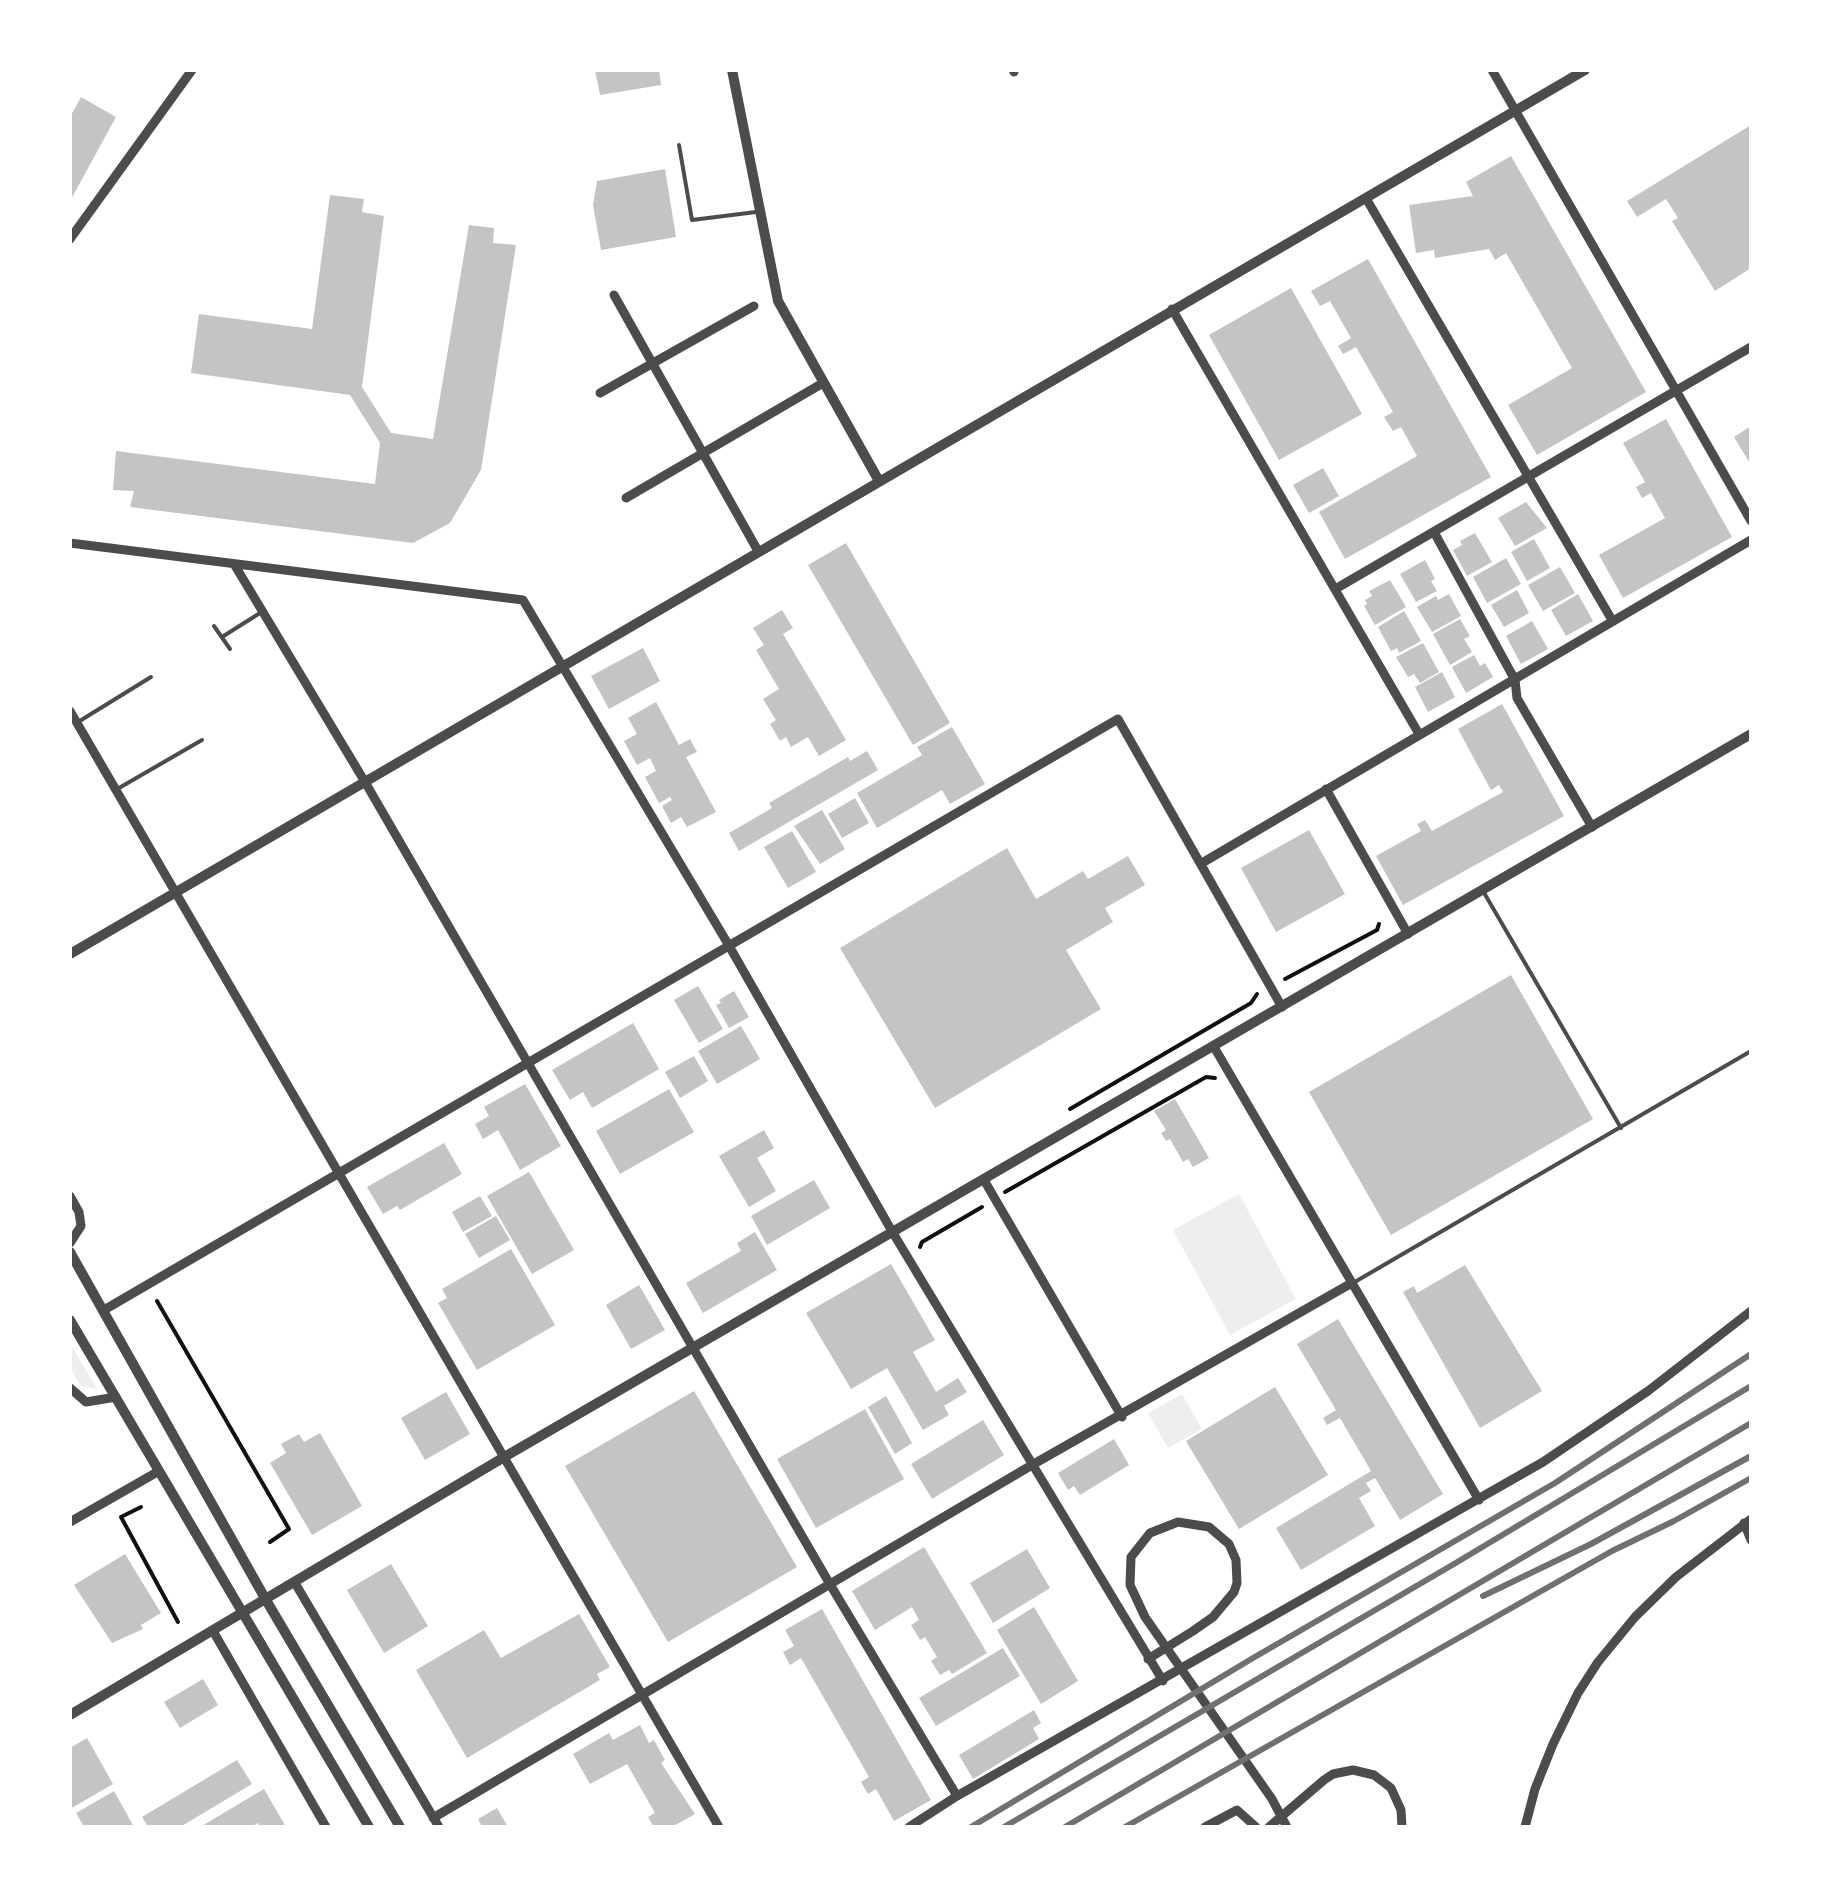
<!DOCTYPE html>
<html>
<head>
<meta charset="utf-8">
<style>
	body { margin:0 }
	#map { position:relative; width:1821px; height:1897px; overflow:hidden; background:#fff; font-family:Quicksand,sans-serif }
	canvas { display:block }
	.frame { position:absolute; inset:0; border:72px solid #fff; pointer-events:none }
</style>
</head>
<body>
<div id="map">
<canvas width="1821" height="1897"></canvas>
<div class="frame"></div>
</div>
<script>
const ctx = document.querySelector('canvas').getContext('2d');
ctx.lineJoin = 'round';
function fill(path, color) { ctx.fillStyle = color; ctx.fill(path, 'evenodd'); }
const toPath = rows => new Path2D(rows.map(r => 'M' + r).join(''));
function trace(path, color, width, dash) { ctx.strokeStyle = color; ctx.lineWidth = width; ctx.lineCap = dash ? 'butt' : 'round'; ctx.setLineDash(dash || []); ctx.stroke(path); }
const green = toPath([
	[1239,1194,1296,1299,1230,1335,1173,1230],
	[70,1343,97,1389,81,1386,70,1368],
	[1182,1394,1202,1429,1168,1448,1148,1413]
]);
const building = toPath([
	[595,70,659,70,661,85,600,95],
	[81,97,116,117,70,201,70,117],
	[1751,125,1751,268,1715,291,1672,221,1678,218,1666,199,1637,217,1627,201],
	[1511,156,1646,392,1537,455,1508,405,1572,368,1506,253,1495,260,1489,249,1435,258,1434,250,1416,253,1409,205,1473,196,1466,182],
	[665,169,676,237,601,250,593,205,597,181],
	[330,195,364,199,362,212,384,216,362,387,391,433,433,439,469,225,494,228,493,243,516,245,481,470,450,523,413,543,130,507,134,491,113,490,116,451,375,484,380,443,350,395,191,373,199,314,312,329],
	[1368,259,1491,477,1345,559,1319,512,1417,456,1401,427,1393,431,1384,417,1393,412,1356,347,1343,354,1338,346,1351,338,1330,301,1320,306,1311,291],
	[1291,288,1362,414,1279,460,1209,335],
	[1666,419,1732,537,1623,598,1599,555,1665,518,1651,493,1642,498,1636,487,1645,482,1623,443],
	[1751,426,1751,465,1734,437],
	[1323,468,1339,496,1309,513,1293,485],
	[1526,502,1547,528,1515,546,1498,518],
	[1475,533,1492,562,1467,576,1453,550,1462,545,1460,541],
	[1534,539,1550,568,1527,581,1511,552],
	[846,543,950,723,913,745,808,565],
	[1506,558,1521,584,1487,603,1473,577],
	[1425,560,1435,579,1431,581,1437,591,1416,602,1400,574],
	[1560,567,1575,593,1543,611,1528,585],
	[1390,580,1406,607,1375,625,1364,606,1367,604,1365,600,1372,596,1369,591],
	[1517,590,1529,613,1504,627,1491,605],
	[1449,594,1461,616,1432,632,1417,607,1436,596,1438,600],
	[1578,594,1593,621,1566,636,1551,610],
	[782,610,793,628,783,634,846,740,819,756,808,737,791,747,786,737,780,741,770,724,776,720,763,699,779,689,756,650,764,645,753,628],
	[1404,611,1421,641,1399,653,1397,648,1391,651,1378,627],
	[1460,619,1470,636,1464,639,1472,652,1450,665,1433,634],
	[1532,621,1548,649,1521,664,1506,636],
	[1423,643,1439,672,1420,683,1414,674,1408,677,1396,657],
	[643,648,660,681,609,709,591,676],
	[1474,655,1480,666,1485,663,1493,677,1466,693,1452,667],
	[1442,672,1455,697,1428,712,1415,687],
	[656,702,679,745,690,739,697,752,686,757,716,812,687,827,681,817,671,823,662,806,672,800,670,797,659,803,645,777,656,771,650,758,637,765,624,741,637,734,628,718],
	[1502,704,1564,816,1403,905,1376,856,1421,831,1417,824,1425,820,1432,831,1503,792,1499,785,1491,790,1458,729],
	[952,727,985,784,950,804,942,790,877,828,857,793,922,755,917,747],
	[867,751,878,770,739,851,729,833,772,808,769,803,848,757,850,761],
	[855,798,869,823,842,838,828,814],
	[822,810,845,849,820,864,794,826],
	[1309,830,1345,894,1276,932,1241,868],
	[792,831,816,872,788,888,764,847],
	[1007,848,1036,899,1083,871,1088,879,1128,856,1145,885,1105,908,1113,922,1066,950,1101,1009,935,1108,840,948],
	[1511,975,1593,1119,1391,1235,1309,1092],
	[698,986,723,1029,699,1043,674,1000],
	[734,991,749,1017,729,1028,716,1005,721,1003,719,1000],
	[633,1023,659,1069,592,1108,583,1092,570,1100,552,1070],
	[741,1026,760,1059,717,1084,698,1051],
	[694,1056,708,1081,680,1098,665,1072],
	[525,1084,561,1146,520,1170,498,1130,483,1139,475,1124,489,1116,484,1107],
	[669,1089,694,1132,620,1174,596,1131],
	[1175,1099,1209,1158,1193,1167,1188,1159,1183,1162,1170,1139,1166,1141,1161,1133,1166,1130,1154,1111],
	[764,1130,774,1148,757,1158,776,1191,749,1207,719,1156],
	[444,1143,462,1174,400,1210,397,1206,383,1214,367,1187],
	[529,1172,574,1250,532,1274,487,1196],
	[814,1180,830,1208,767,1245,751,1216],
	[480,1196,492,1216,463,1232,452,1212],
	[496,1216,510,1240,479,1258,465,1234],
	[755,1232,777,1270,703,1313,686,1283,741,1251,737,1243],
	[511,1249,555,1325,477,1370,438,1303,447,1298,442,1289],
	[891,1264,935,1340,913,1352,936,1392,958,1378,967,1392,944,1406,949,1415,923,1430,887,1368,851,1389,806,1313],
	[1465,1265,1542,1391,1480,1428,1403,1292,1414,1286,1417,1293],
	[639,1285,665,1330,631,1349,606,1305],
	[1338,1319,1443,1494,1400,1520,1375,1478,1366,1483,1371,1491,1359,1498,1375,1526,1301,1570,1276,1528,1371,1471,1340,1418,1327,1425,1323,1418,1336,1410,1297,1344],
	[1275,1387,1328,1475,1239,1529,1186,1441],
	[694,1391,797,1567,668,1642,565,1466],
	[446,1392,470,1434,425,1460,401,1418],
	[886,1396,912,1443,895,1454,868,1407],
	[865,1409,904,1479,816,1528,777,1459],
	[983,1420,1004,1455,932,1499,911,1464],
	[320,1433,362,1506,312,1535,270,1463,286,1453,281,1444,299,1434,304,1442],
	[1114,1439,1129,1465,1080,1495,1074,1486,1068,1490,1058,1473],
	[924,1547,987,1653,952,1674,949,1670,940,1675,931,1661,937,1657,925,1637,920,1640,911,1625,919,1620,912,1607,875,1630,852,1591],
	[1027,1549,1050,1588,993,1623,970,1583],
	[125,1554,161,1613,141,1625,143,1629,112,1643,74,1585],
	[391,1564,428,1626,384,1653,347,1590],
	[1034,1607,1078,1681,1041,1704,997,1630],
	[822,1609,931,1800,894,1821,876,1789,868,1794,861,1782,869,1777,801,1658,790,1665,783,1652,794,1646,785,1630],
	[579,1614,610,1667,597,1674,600,1680,467,1758,416,1670,484,1630,501,1658],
	[1003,1648,1020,1676,936,1726,919,1698],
	[203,1679,218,1705,180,1728,164,1702],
	[1034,1710,1041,1723,1033,1728,1039,1739,973,1779,959,1755],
	[640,1725,649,1743,654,1740,665,1760,661,1763,695,1814,672,1827,654,1827,648,1817,655,1813,627,1764,590,1784,573,1754,609,1733,613,1740],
	[87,1738,113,1784,70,1809,70,1748],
	[237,1760,252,1784,180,1827,148,1827,142,1817],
	[264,1789,286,1827,260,1827,258,1823,251,1827,200,1827],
	[114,1791,134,1827,84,1827,76,1813],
	[497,1808,508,1827,482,1827,478,1819]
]);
const path = toPath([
	[1285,979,1377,930,1379,924],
	[1070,1109,1251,1003,1257,994],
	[1005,1192,1206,1077,1215,1078],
	[920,1247,922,1242,982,1207],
	[157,1301,289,1529,270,1542],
	[141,1507,121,1517,178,1622]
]);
const service = toPath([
	[679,145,692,220,756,212],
	[214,626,230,649],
	[222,637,260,613],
	[78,722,151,677],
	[119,788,202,740],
	[1483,891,1621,1128],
	[1353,1283,1751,1051]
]);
const minor = toPath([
	[1013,70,1014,72],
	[1492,70,1751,521],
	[1367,200,1612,620],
	[70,239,192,70],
	[614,295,758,551],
	[1172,309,1419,734],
	[600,393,754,306],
	[626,498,823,383],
	[1434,532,1515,680,1517,698,1592,827],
	[70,543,523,600,728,944,893,1233,1163,1681],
	[234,564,365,782,831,1586,957,1796],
	[1337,588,1751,347],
	[70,711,719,1827],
	[1326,789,1408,934],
	[1202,863,1751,540],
	[1214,1047,1479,1500],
	[984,1180,1122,1417],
	[70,1196,79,1212,81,1226,70,1243],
	[104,1310,1118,719,1282,1007],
	[70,1388,86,1402,116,1397],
	[70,1522,159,1471],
	[1744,1523,1751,1540],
	[295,1583,439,1827],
	[213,1631,326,1827],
	[1148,1659,1193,1631,1213,1617,1234,1592,1237,1583,1236,1560,1229,1544,1209,1527,1178,1522,1150,1533,1131,1557,1130,1585,1145,1617,1161,1640,1272,1799,1287,1827],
	[433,1818,1032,1465,1350,1284],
	[909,1827,957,1796,1543,1462,1648,1391,1751,1311],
	[1205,1827,1237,1810,1256,1827],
	[1269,1827,1324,1780,1333,1774,1353,1770,1374,1775,1391,1788,1401,1810,1402,1827],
	[1525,1827,1535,1789,1553,1744,1578,1693,1598,1662,1635,1617,1676,1577,1751,1519]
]);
const tertiary = toPath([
	[732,70,778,301,879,481],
	[70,954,1585,70],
	[70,1252,266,1600,400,1827],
	[70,1320,369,1827],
	[70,1715,506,1456,1751,734]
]);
const rail = toPath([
	[1483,1596,1591,1544,1751,1456],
	[971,1827,1253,1658,1555,1483,1751,1354],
	[1004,1827,1454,1564,1751,1386],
	[1065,1827,1751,1423],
	[1125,1827,1612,1551,1674,1521,1751,1478]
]);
fill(green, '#eee');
fill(building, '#c4c4c4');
trace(path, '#111', 4);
trace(service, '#4c4c4c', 4);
trace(minor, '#4c4c4c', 9);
trace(tertiary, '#4c4c4c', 10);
trace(rail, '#707070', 6);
</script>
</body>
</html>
